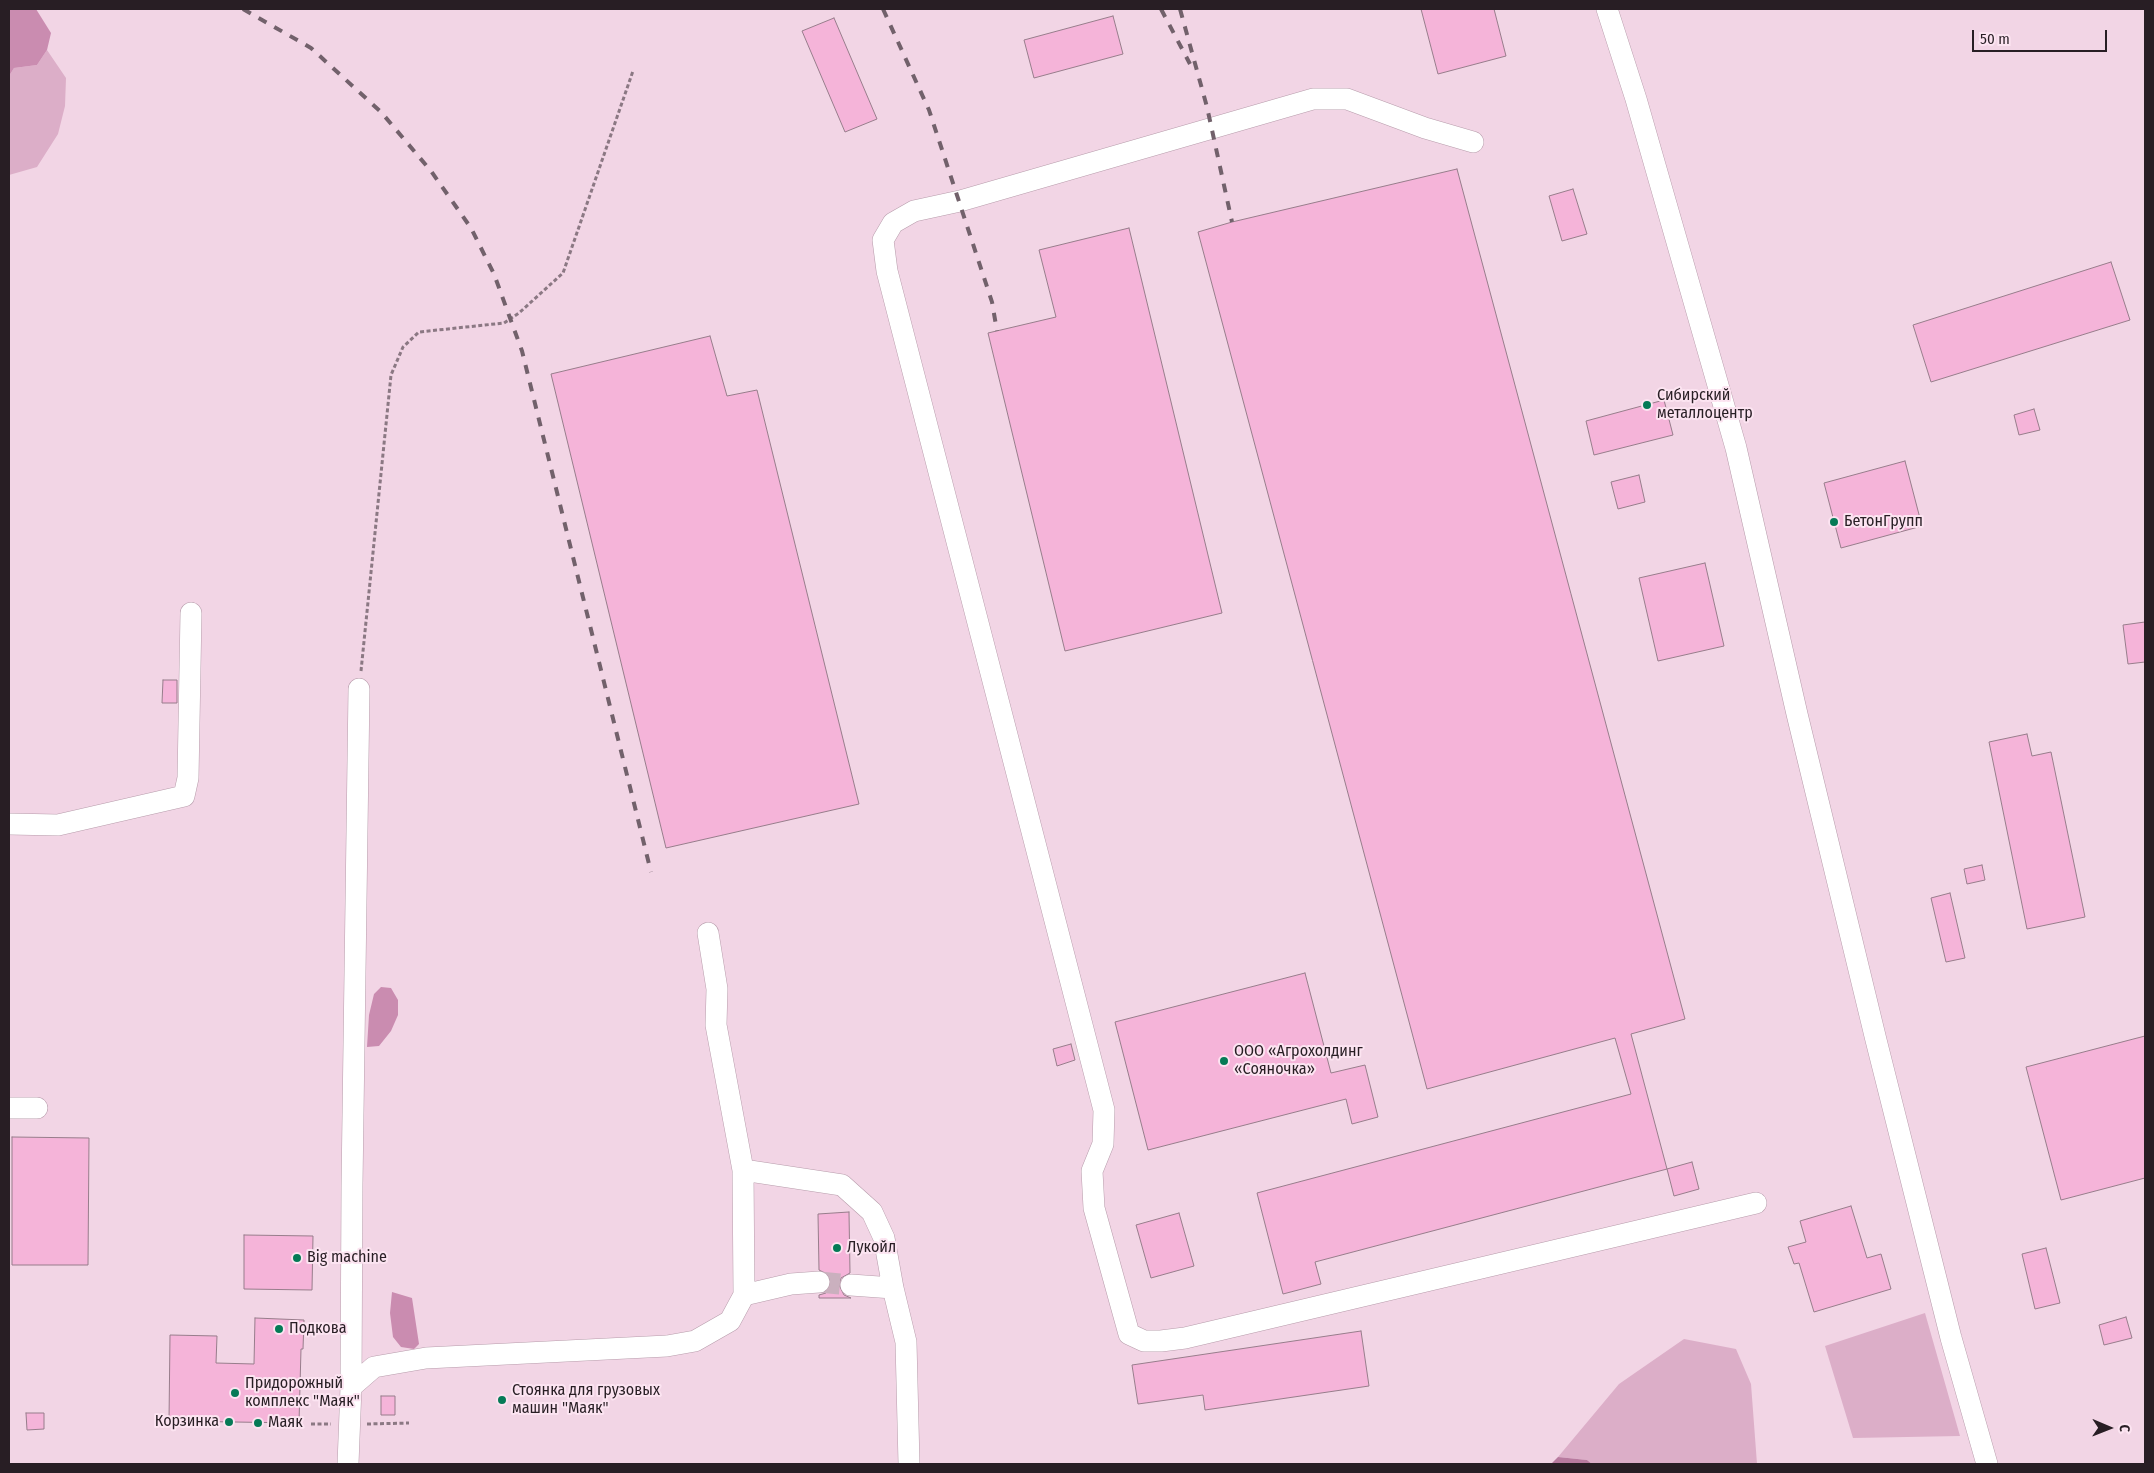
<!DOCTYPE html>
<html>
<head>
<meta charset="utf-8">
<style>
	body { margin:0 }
	#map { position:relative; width:2154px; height:1473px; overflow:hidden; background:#f2d5e5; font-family:"Fira Sans Condensed",sans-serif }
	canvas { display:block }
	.frame { position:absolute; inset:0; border:10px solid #281e24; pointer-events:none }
	.north { position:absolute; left:2084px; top:1403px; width:50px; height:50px; -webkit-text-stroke:4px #fce4f1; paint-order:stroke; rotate:91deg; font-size:14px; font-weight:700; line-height:20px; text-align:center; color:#281e24 }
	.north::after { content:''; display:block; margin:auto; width:18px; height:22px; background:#281e24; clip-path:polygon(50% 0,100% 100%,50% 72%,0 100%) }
	.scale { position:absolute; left:1972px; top:30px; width:135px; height:22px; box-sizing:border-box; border:2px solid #281e24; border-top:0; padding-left:6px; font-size:15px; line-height:18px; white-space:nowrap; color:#281e24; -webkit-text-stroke:4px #fce4f1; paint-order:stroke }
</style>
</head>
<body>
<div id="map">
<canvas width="2154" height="1473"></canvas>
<div class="frame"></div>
<div class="north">С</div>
<div class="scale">50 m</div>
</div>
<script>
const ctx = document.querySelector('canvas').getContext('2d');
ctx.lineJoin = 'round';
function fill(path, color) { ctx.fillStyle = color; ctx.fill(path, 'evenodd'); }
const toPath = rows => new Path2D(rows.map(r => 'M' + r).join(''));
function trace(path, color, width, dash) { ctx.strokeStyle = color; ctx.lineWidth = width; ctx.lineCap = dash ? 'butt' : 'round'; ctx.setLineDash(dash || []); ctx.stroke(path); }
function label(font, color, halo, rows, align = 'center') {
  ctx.font = font + ' "Fira Sans Condensed",sans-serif'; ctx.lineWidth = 4; ctx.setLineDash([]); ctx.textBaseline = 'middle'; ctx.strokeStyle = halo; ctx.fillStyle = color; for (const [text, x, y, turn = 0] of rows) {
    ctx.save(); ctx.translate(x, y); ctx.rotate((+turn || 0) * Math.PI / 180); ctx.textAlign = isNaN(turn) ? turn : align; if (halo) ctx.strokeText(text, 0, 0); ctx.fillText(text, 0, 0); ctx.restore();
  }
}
const green = toPath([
	[47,50,66,78,65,106,58,134,37,167,9,175,9,76,14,68,37,65],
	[1925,1313,1960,1436,1853,1438,1825,1346],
	[1684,1339,1736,1349,1751,1384,1757,1464,1592,1464,1587,1460,1558,1457,1619,1384]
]);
const forest = toPath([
	[9,9,36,9,51,33,47,50,37,65,14,68,9,76],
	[381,987,391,988,398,1000,398,1015,391,1031,379,1046,367,1047,369,1015,374,994],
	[392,1292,412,1298,419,1344,414,1349,401,1347,393,1337,390,1313]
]);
const water = toPath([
	[1558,1457,1587,1460,1592,1464,1551,1464]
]);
const building = toPath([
	[1421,9,1494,9,1506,56,1438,74,1421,9],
	[1113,16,1123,54,1034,78,1024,40,1113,16],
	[834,18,877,119,845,132,802,31,834,18],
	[1457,169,1685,1019,1631,1034,1667,1169,1315,1262,1321,1284,1283,1294,1257,1193,1631,1094,1615,1038,1427,1089,1198,232,1232,222,1457,169],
	[1573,189,1587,234,1562,241,1549,196,1573,189],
	[1129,228,1222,613,1065,651,988,333,1056,317,1039,250,1129,228],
	[2111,262,2130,320,1931,382,1913,325,2111,262],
	[710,336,727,396,757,390,859,804,666,848,551,374,710,336],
	[1664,400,1673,435,1594,455,1586,421,1664,400],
	[2034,409,2040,430,2019,435,2014,415,2034,409],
	[1905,461,1922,526,1841,548,1824,483,1905,461],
	[1639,475,1645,502,1618,509,1611,482,1639,475],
	[1705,563,1724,646,1658,661,1639,578,1705,563],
	[2145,622,2145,662,2128,664,2123,625,2145,622],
	[163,680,177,680,177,703,162,703,163,680],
	[2027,734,2032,756,2051,752,2085,917,2027,929,1989,742,2027,734],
	[1982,865,1985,880,1967,884,1964,869,1982,865],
	[1950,893,1965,958,1946,962,1931,898,1950,893],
	[1305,973,1331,1073,1365,1065,1378,1117,1352,1124,1346,1099,1148,1150,1115,1022,1305,973],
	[2145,1036,2145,1178,2061,1200,2026,1067,2145,1036],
	[1071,1044,1075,1060,1057,1066,1053,1049,1071,1044],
	[12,1137,89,1138,88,1265,12,1265,12,1137],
	[1692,1162,1699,1189,1674,1196,1667,1169,1692,1162],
	[1851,1206,1867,1258,1881,1254,1891,1289,1814,1312,1799,1263,1794,1264,1788,1247,1806,1242,1800,1221,1851,1206],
	[849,1212,850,1273,841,1278,839,1285,844,1295,851,1298,819,1298,819,1295,826,1293,830,1288,831,1282,829,1275,819,1270,818,1214,849,1212],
	[1179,1213,1194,1266,1151,1278,1136,1225,1179,1213],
	[244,1235,313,1236,312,1290,244,1289,244,1235],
	[2046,1248,2060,1303,2035,1309,2022,1254,2046,1248],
	[2126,1317,2132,1338,2104,1345,2099,1325,2126,1317],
	[255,1318,304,1320,303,1349,301,1349,299,1423,169,1421,170,1335,217,1336,216,1363,254,1364,255,1318],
	[1361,1331,1369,1386,1205,1410,1203,1395,1138,1404,1132,1365,1361,1331],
	[381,1396,395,1396,395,1415,381,1415,381,1396],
	[26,1413,44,1413,44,1429,27,1430,26,1413]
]);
const minorTunnel = toPath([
	[819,1282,851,1285]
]);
const path = toPath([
	[361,671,391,375,403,347,419,332,504,323,519,313,563,273,633,71],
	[311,1424,331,1424],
	[367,1424,409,1423]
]);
const minor = toPath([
	[1607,9,1636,99,1736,448,1797,714,1876,1040,1951,1338,1987,1464],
	[1473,142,1425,128,1347,99,1313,99,960,201,914,211,893,223,883,240,887,271,1104,1110,1103,1144,1092,1171,1094,1208,1129,1334,1144,1341,1161,1341,1185,1338,1756,1203],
	[9,824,58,825,184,796,188,778,191,613],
	[708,933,717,989,716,1025,743,1170,842,1185,872,1212,884,1238,893,1288],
	[9,1108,37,1108],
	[851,1285,893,1288,906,1342,909,1464],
	[744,1295,791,1284,819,1282],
	[351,1387,374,1367,426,1358,667,1346,695,1341,730,1321,744,1295,743,1170],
	[348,1464,351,1387,352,1185,359,689]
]);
const rail = toPath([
	[243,9,311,48,381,112,431,171,471,228,494,274,522,351,651,872],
	[883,9,929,110,992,302,997,331],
	[1161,9,1190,64],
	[1180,9,1207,107,1232,222]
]);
const markers = [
	[1647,405,5,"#057a56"],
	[1834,522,5,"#057a56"],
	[1224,1061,5,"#057a56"],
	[837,1248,5,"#057a56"],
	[297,1258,5,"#057a56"],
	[279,1329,5,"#057a56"],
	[235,1393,5,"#057a56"],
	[502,1400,5,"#057a56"],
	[229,1422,5,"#057a56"],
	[258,1423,5,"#057a56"]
];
const poiNames = [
	["Сибирский",1657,396],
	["металлоцентр",1657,414],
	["БетонГрупп",1844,522],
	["ООО «Агрохолдинг",1234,1052],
	["«Сояночка»",1234,1070],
	["Лукойл",847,1248],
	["Big machine",307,1258],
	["Подкова",289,1329],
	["Придорожный",245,1384],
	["комплекс \"Маяк\"",245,1402],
	["Стоянка для грузовых",512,1391],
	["машин \"Маяк\"",512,1409],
	["Корзинка",219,1422,"right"],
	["Маяк",268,1423]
];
fill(green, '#dcaec8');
fill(forest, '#ca8cb0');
fill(water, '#b87b9f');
fill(building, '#f5b4d9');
trace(building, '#977d8b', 1);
trace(minorTunnel, '#cab0be', 21, [21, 11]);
trace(minor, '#b79cab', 22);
trace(path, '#8b7883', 3, [4, 2.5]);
trace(minor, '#fff', 21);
trace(rail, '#72616b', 4, [9, 9]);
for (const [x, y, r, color] of markers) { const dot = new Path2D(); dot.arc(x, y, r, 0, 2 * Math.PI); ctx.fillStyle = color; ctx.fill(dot); trace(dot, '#fce4f1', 2); }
label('16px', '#281e24', '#fce4f1', poiNames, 'left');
</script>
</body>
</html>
